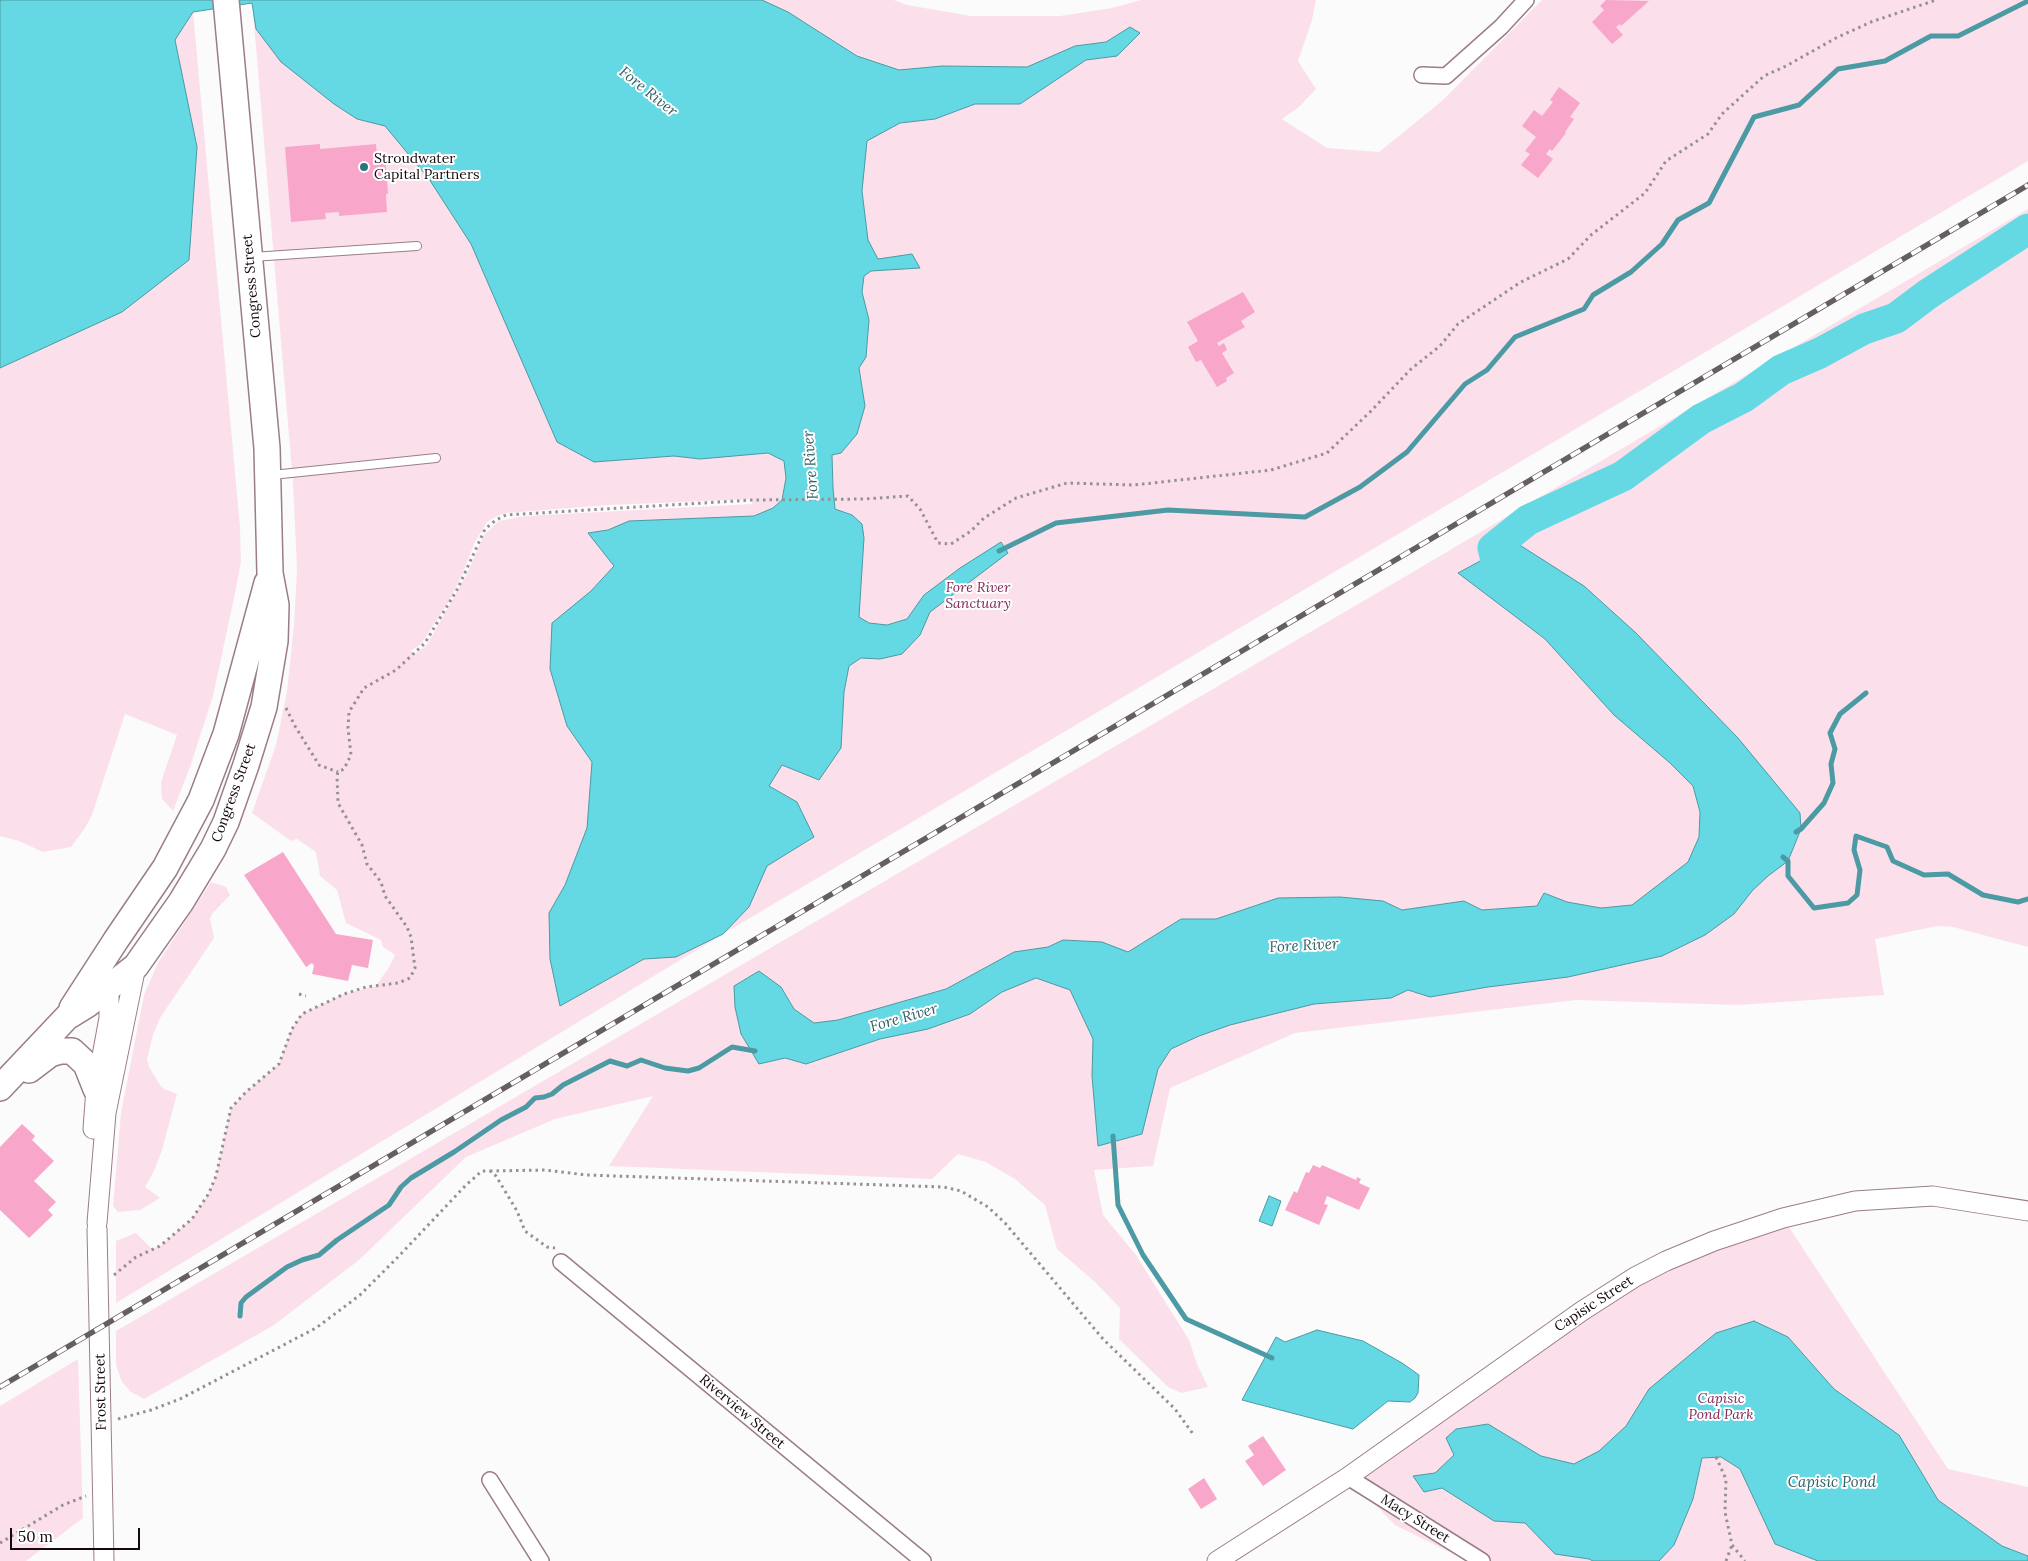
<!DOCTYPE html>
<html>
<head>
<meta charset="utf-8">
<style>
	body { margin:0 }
	#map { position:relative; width:2028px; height:1561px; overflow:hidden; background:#fbfbfb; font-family:Lora,serif }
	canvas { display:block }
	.scale { position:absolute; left:10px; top:1528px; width:130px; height:22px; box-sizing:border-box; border:2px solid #14090e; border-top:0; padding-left:6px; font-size:15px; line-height:18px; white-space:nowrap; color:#14090e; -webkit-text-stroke:4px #fff; paint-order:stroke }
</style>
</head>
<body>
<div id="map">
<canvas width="2028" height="1561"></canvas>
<div class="scale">50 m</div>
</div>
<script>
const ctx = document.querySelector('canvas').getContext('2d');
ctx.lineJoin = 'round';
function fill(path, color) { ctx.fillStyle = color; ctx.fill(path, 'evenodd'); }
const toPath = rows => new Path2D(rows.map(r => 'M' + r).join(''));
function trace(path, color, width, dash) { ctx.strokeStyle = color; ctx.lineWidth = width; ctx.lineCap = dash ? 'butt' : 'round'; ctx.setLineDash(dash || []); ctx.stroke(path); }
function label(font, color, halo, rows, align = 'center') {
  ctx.font = font + ' Lora,serif'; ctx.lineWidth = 4; ctx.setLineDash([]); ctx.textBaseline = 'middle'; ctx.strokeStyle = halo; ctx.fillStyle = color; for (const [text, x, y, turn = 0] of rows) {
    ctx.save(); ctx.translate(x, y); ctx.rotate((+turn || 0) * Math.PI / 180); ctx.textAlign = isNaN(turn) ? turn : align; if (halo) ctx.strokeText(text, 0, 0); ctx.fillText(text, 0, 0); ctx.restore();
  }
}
const green = toPath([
	[252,0,894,0,907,5,971,16,1060,16,1112,8,1141,0,1316,0,1312,20,1298,61,1316,89,1299,107,1282,119,1327,148,1379,152,1442,101,1542,0,2028,0,2028,161,723,934,116,1303,116,1241,136,1233,152,1249,160,1246,192,1219,209,1193,216,1176,231,1108,246,1092,279,1064,292,1029,302,1014,344,994,376,986,389,967,395,955,383,947,381,940,346,923,337,890,320,876,316,852,297,839,291,841,252,813,276,745,287,691,294,626,297,569,293,483],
	[752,499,752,504,524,516,499,521,484,535,467,574,427,645,415,654,411,651,421,644,449,601,461,577,475,542,487,522,497,516,506,513,609,505],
	[193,12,240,527,241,562,234,598,213,696,190,767,173,811,162,799,161,782,177,735,125,714,92,815,85,828,71,847,43,852,19,841,0,836,0,69],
	[2028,209,2028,947,1953,927,1937,926,1875,939,1884,995,1738,1005,1576,1000,1295,1033,1170,1088,1153,1166,1094,1170,1103,1215,1136,1255,1189,1340,1197,1364,1208,1387,1181,1393,1168,1387,1119,1339,1120,1308,1096,1283,1057,1249,1045,1205,1015,1179,986,1162,958,1154,932,1179,609,1166,653,1096,555,1119,466,1157,359,1260,274,1325,144,1399,131,1392,122,1382,116,1365,116,1331,1406,576],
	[211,882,226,887,230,895,212,914,210,919,214,938,160,1018,153,1035,147,1059,149,1067,160,1085,164,1089,177,1094,162,1150,154,1171,145,1187,160,1198,140,1210,118,1212,113,1206,121,1113,144,995,158,963],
	[1783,1218,1948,1469,2028,1487,2028,1561,1467,1561,1395,1525,1348,1477,1635,1277],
	[78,1359,83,1518,26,1561,0,1561,0,1406]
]);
const water = toPath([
	[0,0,762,0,788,12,857,56,899,70,942,66,1027,67,1075,46,1106,42,1130,27,1140,33,1117,56,1086,60,1020,104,975,104,935,119,900,123,867,141,862,191,868,240,878,259,912,254,920,268,871,271,864,276,862,292,869,320,866,357,859,368,865,406,857,434,841,453,832,455,833,488,835,509,852,515,862,524,864,538,859,617,869,623,887,625,907,619,924,595,960,568,1001,542,1008,553,930,612,920,635,902,654,880,659,861,658,849,666,844,692,841,748,819,780,782,765,769,786,797,802,814,837,767,866,749,907,723,934,676,957,644,959,560,1006,550,959,549,913,565,885,587,828,592,762,567,726,550,669,552,623,591,591,614,566,588,533,608,530,629,521,754,516,773,508,782,500,786,478,784,461,768,453,700,459,674,456,594,462,557,442,471,244,429,179,385,126,357,119,334,104,281,62,256,29,252,3,193,12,175,40,197,147,189,260,122,312,0,368,0,0],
	[1515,542,1584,586,1636,633,1738,738,1800,813,1801,829,1788,861,1768,876,1752,891,1734,914,1705,935,1662,956,1568,977,1488,987,1430,997,1408,990,1391,998,1314,1004,1230,1025,1199,1036,1171,1049,1158,1069,1142,1134,1098,1146,1092,1076,1093,1039,1070,990,1036,978,1002,992,970,1014,928,1029,880,1039,806,1064,785,1058,759,1064,741,1034,735,1007,734,986,759,971,781,987,794,1009,814,1023,838,1020,946,989,1014,952,1048,947,1063,940,1102,942,1128,952,1181,919,1216,919,1278,898,1340,897,1383,901,1402,910,1464,901,1482,910,1537,906,1544,893,1567,902,1601,908,1632,905,1688,862,1699,837,1700,812,1693,786,1670,763,1614,715,1545,639,1458,573,1515,542],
	[1269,1196,1281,1201,1272,1226,1259,1221,1269,1196],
	[1754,1321,1788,1337,1834,1389,1899,1435,1938,1500,2002,1546,2028,1556,2028,1561,1818,1561,1775,1544,1740,1469,1721,1457,1702,1458,1693,1499,1674,1545,1659,1561,1593,1561,1589,1559,1555,1554,1525,1523,1494,1521,1442,1488,1424,1492,1413,1476,1435,1473,1454,1455,1446,1438,1456,1429,1488,1424,1541,1456,1574,1464,1599,1451,1626,1426,1649,1389,1716,1333,1754,1321],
	[1317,1330,1363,1341,1402,1363,1419,1375,1418,1393,1415,1398,1410,1402,1388,1401,1353,1429,1242,1400,1276,1337,1285,1342,1317,1330]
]);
const stream = toPath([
	[999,551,1056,523,1168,510,1305,517,1360,487,1407,452,1465,384,1487,370,1515,337,1584,309,1593,295,1631,272,1662,244,1678,220,1709,203,1754,117,1799,105,1838,69,1885,61,1931,36,1958,36,2028,1],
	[1796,832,1801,829,1824,803,1833,783,1831,764,1835,749,1830,733,1840,714,1866,693],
	[1783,857,1788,861,1788,876,1814,908,1848,903,1857,895,1860,870,1854,850,1856,836,1887,847,1893,861,1924,875,1948,874,1983,895,2018,902,2028,899],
	[1113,1136,1118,1205,1143,1255,1186,1319,1272,1358],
	[240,1316,241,1303,246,1297,287,1267,302,1260,319,1255,337,1240,389,1205,401,1187,411,1178,454,1152,501,1120,526,1107,535,1098,544,1097,552,1094,563,1085,610,1061,627,1066,641,1060,665,1068,688,1071,699,1068,732,1047,755,1051]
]);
const river = toPath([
	[1521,582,1498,568,1493,548,1528,520,1623,476,1701,419,1744,397,1781,370,1820,353,1864,329,1896,318,1928,294,2028,229]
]);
const building = toPath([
	[1606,0,1649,1,1621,26,1620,24,1616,27,1623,35,1612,44,1592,22,1604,10,1600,6],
	[1559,87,1580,103,1570,117,1574,119,1565,132,1566,133,1552,151,1550,149,1546,154,1553,159,1538,178,1521,165,1530,154,1525,151,1536,137,1522,126,1534,110,1542,116,1553,102,1550,100],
	[320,144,320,149,376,144,377,156,385,155,388,194,386,194,387,212,339,216,339,212,325,213,326,219,291,222,285,147],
	[1243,292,1255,312,1241,321,1245,327,1217,343,1219,346,1224,343,1227,350,1222,353,1234,373,1226,378,1227,381,1217,387,1201,360,1196,362,1188,347,1198,341,1187,322],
	[283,852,336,934,373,940,368,968,352,965,348,981,312,974,314,966,312,963,306,967,244,875],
	[22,1124,35,1136,32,1140,54,1161,34,1181,56,1202,48,1210,53,1215,29,1238,0,1210,0,1147],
	[1313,1165,1320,1168,1322,1165,1356,1180,1357,1177,1361,1179,1359,1183,1370,1188,1359,1210,1327,1196,1324,1204,1328,1205,1319,1225,1285,1210,1294,1191,1297,1193,1306,1172,1309,1173],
	[1263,1436,1286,1470,1263,1486,1245,1461,1254,1455,1248,1446],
	[1204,1478,1217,1499,1201,1509,1188,1489]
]);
const path = toPath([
	[286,708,295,726,319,765,338,772],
	[299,994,306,996],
	[490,1171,545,1170,586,1175,944,1187,961,1191,988,1207,1005,1223,1103,1339,1175,1409,1193,1434],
	[114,1275,136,1257,160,1246,192,1219,209,1193,216,1176,231,1108,246,1092,279,1064,292,1029,302,1014,344,994,366,987,398,983,410,978,415,968,411,937,407,927,385,896,381,882,367,864,362,845,338,803,337,776,338,772,344,769,351,755,348,728,349,712,364,688,396,670,425,643,458,588,485,529,496,520,506,515,752,500,864,499,908,496,920,509,938,543,951,544,971,531,984,518,1016,498,1067,483,1134,485,1271,470,1327,453,1370,412,1411,369,1440,346,1458,324,1521,282,1568,259,1591,235,1645,193,1666,161,1708,134,1722,114,1764,76,1786,66,1836,38,1871,22,1936,0],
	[118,1419,151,1410,180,1399,316,1328,360,1295,398,1257,466,1185,482,1171,490,1171,496,1176,517,1211,525,1231,547,1247,555,1248],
	[1716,1457,1726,1479,1725,1512,1732,1545,1745,1561],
	[0,1543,63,1505,86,1496],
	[1726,1561,1732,1545]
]);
const service = toPath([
	[252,257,417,246],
	[272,475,436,458]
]);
const minor = toPath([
	[1422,75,1446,76,1501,27,1526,0],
	[561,1262,923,1561],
	[1348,1477,1482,1561],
	[490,1480,541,1561]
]);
const tertiary = toPath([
	[93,1129,96,1089,109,1018,109,987],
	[97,1223,106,1113,136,966],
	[97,1229,104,1561],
	[1217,1561,1348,1477,1582,1311,1635,1277,1666,1261,1714,1241,1783,1218,1855,1201,1933,1196,2028,1211]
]);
const primary = toPath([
	[72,1008,116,940,165,868,201,800,226,734,267,583],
	[29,1070,50,1054,60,1051,72,1051,86,1064,96,1089],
	[0,1088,67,1017,88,1004,136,966,181,902,213,849,226,822,246,765,264,707,275,641,276,605,270,573,267,448,226,0]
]);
const rail = toPath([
	[0,1387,2028,185]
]);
const markers = [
	[364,167,5,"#2b747b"]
];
const poiNames = [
	["Stroudwater",374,159],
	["Capital Partners",374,175]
];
const streetNames = [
	["Congress Street",252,286,-95],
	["Congress Street",234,793,-70],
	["Capisic Street",1594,1304,-33],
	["Frost Street",101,1392,-91],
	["Riverview Street",742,1412,40],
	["Macy Street",1415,1519,32]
];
const parkNames = [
	["Fore River",978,588],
	["Sanctuary",978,604],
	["Capisic",1721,1399],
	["Pond Park",1721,1415]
];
const waterNames = [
	["Fore River",648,92,39],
	["Fore River",811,465,-94],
	["Fore River",1304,946,-3],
	["Fore River",904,1018,-16],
	["Capisic Pond",1832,1483]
];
fill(green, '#fbe0eb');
fill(water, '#64d8e3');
trace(water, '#4c9aa3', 1);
trace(stream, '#4c9aa3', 5);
trace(river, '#64d8e3', 31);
fill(building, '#f8a7cb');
trace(service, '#9b7c89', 10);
trace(minor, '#9b7c89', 18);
trace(tertiary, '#9b7c89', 21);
trace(primary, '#9b7c89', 28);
trace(path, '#959193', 3, [2.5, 4]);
trace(service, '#fff', 8);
trace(minor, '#fff', 15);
trace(tertiary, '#fff', 19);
trace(primary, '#fff', 25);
trace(rail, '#655e62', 5.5);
trace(rail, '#fff', 4, [11]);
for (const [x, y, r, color] of markers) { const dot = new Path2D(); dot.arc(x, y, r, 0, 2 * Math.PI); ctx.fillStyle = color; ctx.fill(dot); trace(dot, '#fff', 2); }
label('14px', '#14090e', '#fff', poiNames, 'left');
label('14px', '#14090e', '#fff', streetNames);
label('italic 14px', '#822758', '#fff', parkNames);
label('italic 15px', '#2f6065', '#fff', waterNames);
</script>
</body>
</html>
